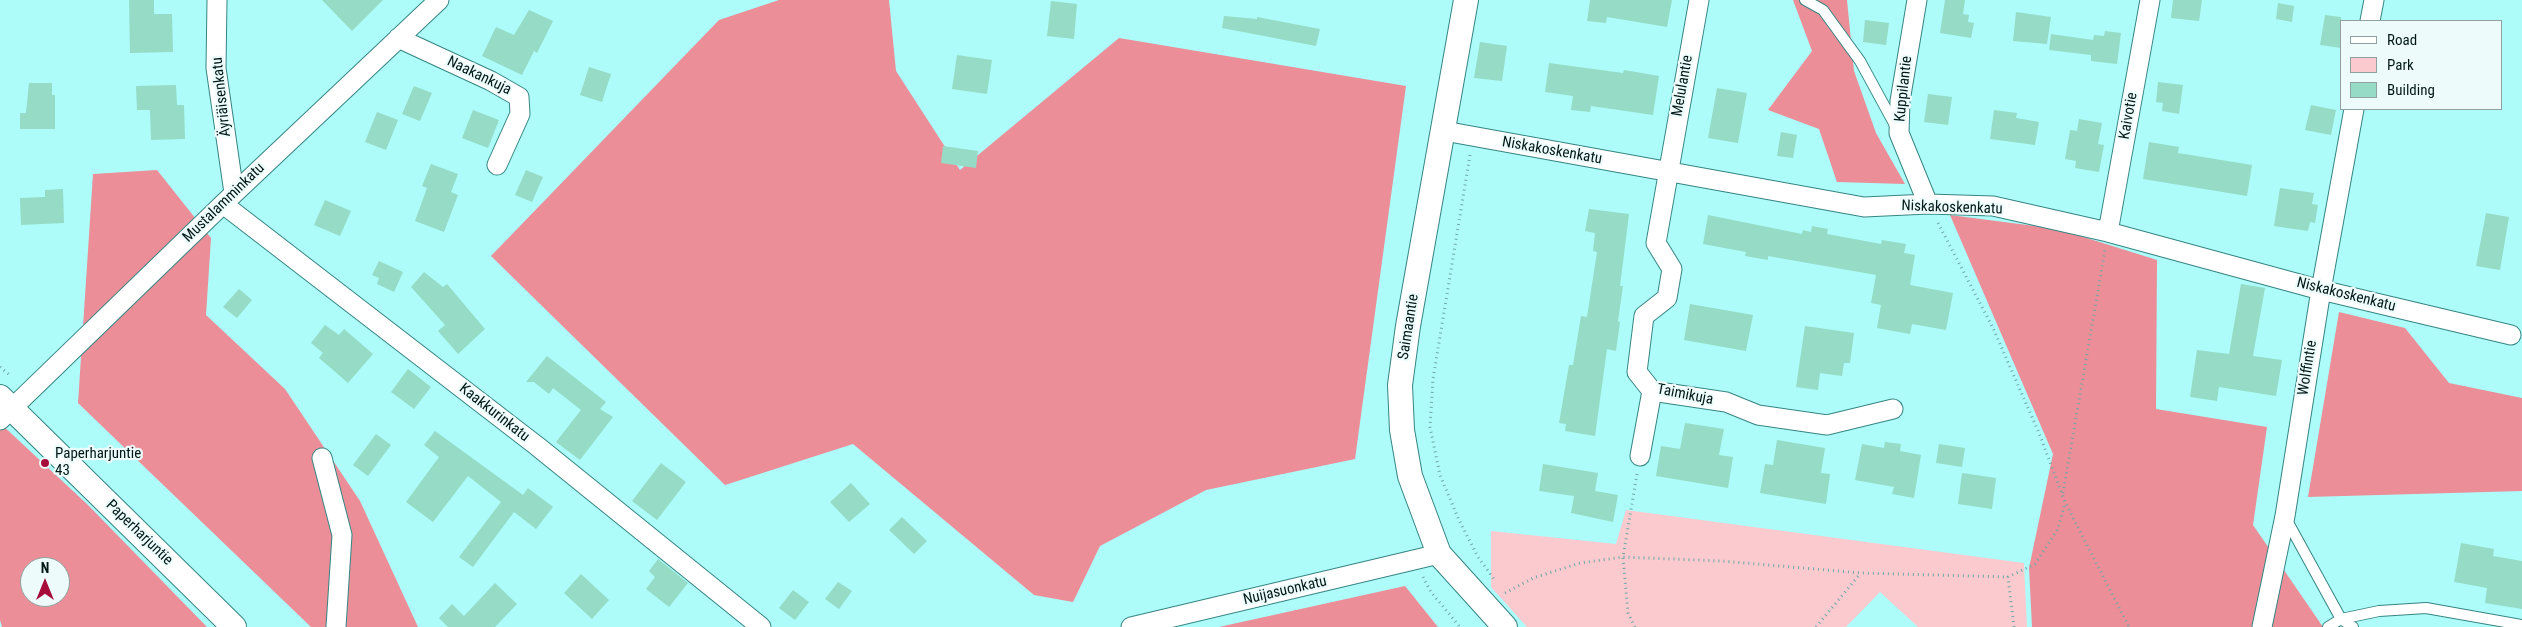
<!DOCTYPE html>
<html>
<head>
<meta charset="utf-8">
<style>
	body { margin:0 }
	#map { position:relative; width:2522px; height:627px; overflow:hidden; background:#adfcf9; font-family:"Roboto Condensed",sans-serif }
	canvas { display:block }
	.legend { position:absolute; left:2340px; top:20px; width:162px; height:90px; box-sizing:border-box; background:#edfcfb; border:1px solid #8fa1a0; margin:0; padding:6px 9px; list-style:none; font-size:15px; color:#011817 }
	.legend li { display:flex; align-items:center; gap:10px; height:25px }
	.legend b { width:25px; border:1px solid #8fa1a0 }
	.north { position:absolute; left:20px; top:557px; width:50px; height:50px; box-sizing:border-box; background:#edfcfb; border:1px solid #8fa1a0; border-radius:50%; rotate:0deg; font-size:14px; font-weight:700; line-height:20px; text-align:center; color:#011817 }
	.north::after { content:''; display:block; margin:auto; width:18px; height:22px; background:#a60d3b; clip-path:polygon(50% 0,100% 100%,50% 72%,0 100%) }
</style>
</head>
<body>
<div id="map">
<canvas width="2522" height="627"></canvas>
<ul class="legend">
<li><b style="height:6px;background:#fff"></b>Road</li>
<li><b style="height:14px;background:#fbcace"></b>Park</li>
<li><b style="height:14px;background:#95dbc6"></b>Building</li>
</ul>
<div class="north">N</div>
</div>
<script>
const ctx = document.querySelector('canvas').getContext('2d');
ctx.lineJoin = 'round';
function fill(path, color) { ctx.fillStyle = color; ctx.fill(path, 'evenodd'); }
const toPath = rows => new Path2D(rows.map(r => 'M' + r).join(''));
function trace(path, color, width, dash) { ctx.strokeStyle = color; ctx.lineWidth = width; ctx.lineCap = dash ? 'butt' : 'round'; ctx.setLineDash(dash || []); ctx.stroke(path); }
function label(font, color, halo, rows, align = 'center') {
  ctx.font = font + ' "Roboto Condensed",sans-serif'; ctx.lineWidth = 4.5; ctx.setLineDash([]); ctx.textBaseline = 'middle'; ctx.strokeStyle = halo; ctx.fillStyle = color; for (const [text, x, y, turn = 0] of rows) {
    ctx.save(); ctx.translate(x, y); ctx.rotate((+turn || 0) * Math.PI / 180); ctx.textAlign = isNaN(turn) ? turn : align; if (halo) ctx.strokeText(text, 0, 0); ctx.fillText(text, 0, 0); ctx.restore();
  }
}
const green = toPath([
	[1626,510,2024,563,2027,627,1918,627,1880,592,1846,627,1527,627,1491,587,1491,531,1616,544]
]);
const forest = toPath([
	[779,0,889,0,896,71,960,170,1119,38,1406,86,1355,459,1206,490,1100,546,1073,602,1034,595,853,444,725,485,491,256,719,20],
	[1793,0,1847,0,1854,71,1876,133,1905,184,1837,182,1819,129,1768,110,1812,51],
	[157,170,211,238,206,315,285,389,360,501,418,627,311,627,78,403,93,174],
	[1950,215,2058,229,2157,260,2156,409,2267,427,2253,525,2323,627,2032,627,2029,568,2053,454],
	[2339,312,2405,328,2449,383,2522,398,2522,491,2308,497],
	[0,423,88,505,207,627,2,627,0,620],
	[30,567,60,567,60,597,30,597],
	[1405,586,1438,627,1219,627]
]);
const building = toPath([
	[129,0,154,0,154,14,172,14,173,52,130,53],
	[322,0,383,0,352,31],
	[1590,0,1672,0,1667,27,1607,17,1606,23,1587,21],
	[1945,0,1965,0,1963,14,1969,15,1968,22,1974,23,1971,38,1940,33],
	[2173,0,2202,0,2199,21,2171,18],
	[1051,1,1077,4,1074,39,1047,36],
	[2278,3,2294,6,2292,22,2276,19],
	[529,10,553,21,537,53,534,51,522,75,482,56,496,27,514,35],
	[2016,12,2051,17,2047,44,2013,41],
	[2325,15,2341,17,2341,48,2320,45],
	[1224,16,1257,19,1257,17,1320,29,1316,46,1222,28],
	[1865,20,1889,23,1886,45,1863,42],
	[2105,31,2121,33,2117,64,2091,61,2091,55,2049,50,2051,34,2093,40,2094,35,2104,36],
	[1480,42,1507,46,1502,81,1474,78],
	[957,55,992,60,987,94,952,89],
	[1549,63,1623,73,1624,70,1659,76,1653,115,1591,106,1590,112,1571,110,1573,96,1545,92],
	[589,67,611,74,602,102,580,95],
	[2158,82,2183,85,2179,114,2162,111,2163,103,2156,102],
	[29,83,52,83,52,95,55,95,55,129,20,129,20,113,26,113],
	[176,85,177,105,184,105,185,139,151,140,150,110,137,110,136,86],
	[414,86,432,93,420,121,402,114],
	[1717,88,1747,93,1738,143,1708,138],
	[1928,94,1952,97,1948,125,1924,122],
	[2311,105,2336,110,2331,135,2305,130],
	[473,110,499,120,488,148,462,138],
	[1994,110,2017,113,2016,118,2039,122,2035,145,1990,139],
	[377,112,398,120,386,150,365,142],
	[2079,119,2102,123,2098,144,2104,145,2099,172,2075,168,2076,161,2065,159,2070,130,2077,131],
	[1781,132,1797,135,1793,158,1777,156],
	[2149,142,2179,147,2178,153,2252,165,2247,196,2143,179],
	[943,146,978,151,976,168,941,163],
	[431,164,458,174,451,192,458,195,444,232,415,221,427,188,422,186],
	[526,170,543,177,532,202,515,195],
	[2280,188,2314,193,2312,204,2318,205,2315,223,2310,222,2308,231,2274,226],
	[63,189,64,223,21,225,20,198,45,197,45,190],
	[325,200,351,211,340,236,314,225],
	[1589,209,1629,214,1620,286,1623,286,1618,321,1620,322,1616,351,1607,349,1595,436,1565,431,1566,424,1559,423,1569,365,1573,365,1581,316,1587,317,1597,252,1593,251,1595,233,1585,231],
	[2486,213,2509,217,2500,270,2476,266],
	[1708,215,1802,234,1803,230,1811,232,1812,226,1828,229,1827,234,1881,244,1882,240,1906,244,1904,253,1915,255,1910,285,1953,293,1946,330,1912,324,1910,334,1877,328,1881,305,1871,303,1876,275,1768,256,1768,260,1745,256,1746,252,1703,244],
	[379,261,403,272,394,292,377,284,379,278,372,275],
	[424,272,443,287,447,284,485,329,458,354,438,331,445,325,411,287],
	[2241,284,2265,288,2253,356,2282,360,2276,396,2219,387,2217,401,2190,397,2197,350,2229,354],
	[239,289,252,300,237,318,223,307],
	[1690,304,1753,315,1746,351,1684,340],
	[325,325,339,335,344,329,373,354,348,383,319,358,323,353,311,343],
	[1805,326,1854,333,1850,363,1844,363,1842,376,1820,373,1818,390,1796,387],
	[547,356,606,402,600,409,613,417,580,460,556,442,581,410,553,388,549,394,534,382,526,382],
	[408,369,431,387,414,409,391,392],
	[1685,423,1724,429,1719,455,1733,457,1728,488,1656,476,1661,446,1680,449],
	[435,431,523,495,528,488,553,507,536,529,514,512,473,567,459,557,501,502,468,476,433,522,406,502,439,457,424,445],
	[376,434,391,445,368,476,353,465],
	[1777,440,1825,448,1821,473,1830,474,1826,504,1760,493,1765,464,1773,465],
	[1885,442,1901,444,1900,451,1921,455,1914,498,1892,494,1894,487,1855,480,1862,444,1884,448],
	[1939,444,1965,448,1962,467,1936,463],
	[661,463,686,482,657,520,632,501],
	[1543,464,1598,473,1595,491,1618,495,1613,522,1571,513,1574,496,1539,491],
	[1962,473,1996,478,1992,509,1958,504],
	[851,483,870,504,849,522,830,502],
	[902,517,927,541,914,554,889,530],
	[2461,543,2494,549,2493,556,2522,561,2522,609,2485,603,2487,588,2454,582],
	[658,559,688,583,669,607,646,589,655,577,649,571],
	[581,574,609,600,592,619,564,593],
	[838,582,852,591,839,609,825,599],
	[495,583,517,604,495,627,448,627,439,618,452,604,464,616],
	[793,590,809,602,795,620,779,608]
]);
const path = toPath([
	[1470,155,1433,379,1430,427,1440,475,1459,520,1478,557,1494,579],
	[1938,223,1993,328,2039,433,2065,502,2129,627],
	[0,367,11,376],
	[2063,493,2105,250],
	[1423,577,1431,592,1460,627],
	[1505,593,1533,578,1580,563,1623,557,1722,561,1861,573,2008,577],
	[1635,627,1628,613,1623,557,1637,474],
	[1816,627,1860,574],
	[2014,627,2008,577,2035,564,2058,529,2065,503]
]);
const service = toPath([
	[1805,0,1823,10,1860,61,1896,127],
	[2285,517,2341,619,2353,627],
	[2328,627,2341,619,2379,611,2426,608,2522,625]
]);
const minor = toPath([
	[217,0,216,68,234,193],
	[1699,0,1656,243,1672,269,1667,298,1644,316,1637,372,1652,391,1726,402,1758,415,1827,425,1893,409],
	[1917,0,1900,101,1899,133,1928,204],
	[2370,21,2374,0],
	[398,38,491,81,519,97,520,114,497,165],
	[1444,131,1864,207,1928,204,1993,206,2108,232,2321,290,2511,335],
	[223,204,537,446,761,627],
	[2108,232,2150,0],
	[0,420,223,204,439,0],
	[1640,456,1652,391],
	[322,458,342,535,336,627],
	[1131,627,1439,554],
	[2262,627,2285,516,2321,290,2354,109]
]);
const tertiary = toPath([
	[1466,0,1408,326,1400,385,1402,430,1410,476,1439,554,1505,627],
	[0,397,234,627]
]);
const markers = [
	[45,463,5,"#a60d3b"]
];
const streetNames = [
	["Naakankuja",479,76,26],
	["Melulantie",1683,86,-80],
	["Kuppilantie",1904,89,-84],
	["Äyriäisenkatu",222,97,-96],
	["Kaivotie",2129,116,-80],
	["Niskakoskenkatu",1552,151,10],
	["Mustalamminkatu",224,203,-44],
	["Niskakoskenkatu",1952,208,2],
	["Niskakoskenkatu",2346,295,14],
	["Saimaantie",1409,327,-81],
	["Wolffintie",2308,368,-81],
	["Taimikuja",1685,395,11],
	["Kaakkurinkatu",494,413,38],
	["Paperharjuntie",139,533,44],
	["Nuijasuonkatu",1285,591,-13]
];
const poiNames = [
	["Paperharjuntie",55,454],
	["43",55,471]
];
fill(green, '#fbcace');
fill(forest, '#ec8e98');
fill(building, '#95dbc6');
trace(service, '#368583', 12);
trace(minor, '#368583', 21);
trace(tertiary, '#368583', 26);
trace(path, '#6ea9a6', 3, [1, 4]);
trace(service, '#fff', 10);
trace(minor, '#fff', 19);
trace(tertiary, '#fff', 24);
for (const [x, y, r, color] of markers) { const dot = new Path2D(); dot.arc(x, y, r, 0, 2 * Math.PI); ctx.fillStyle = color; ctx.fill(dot); trace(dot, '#edfcfb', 2); }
label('15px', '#011817', '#edfcfb', streetNames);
label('15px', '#011817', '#edfcfb', poiNames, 'left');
</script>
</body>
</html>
